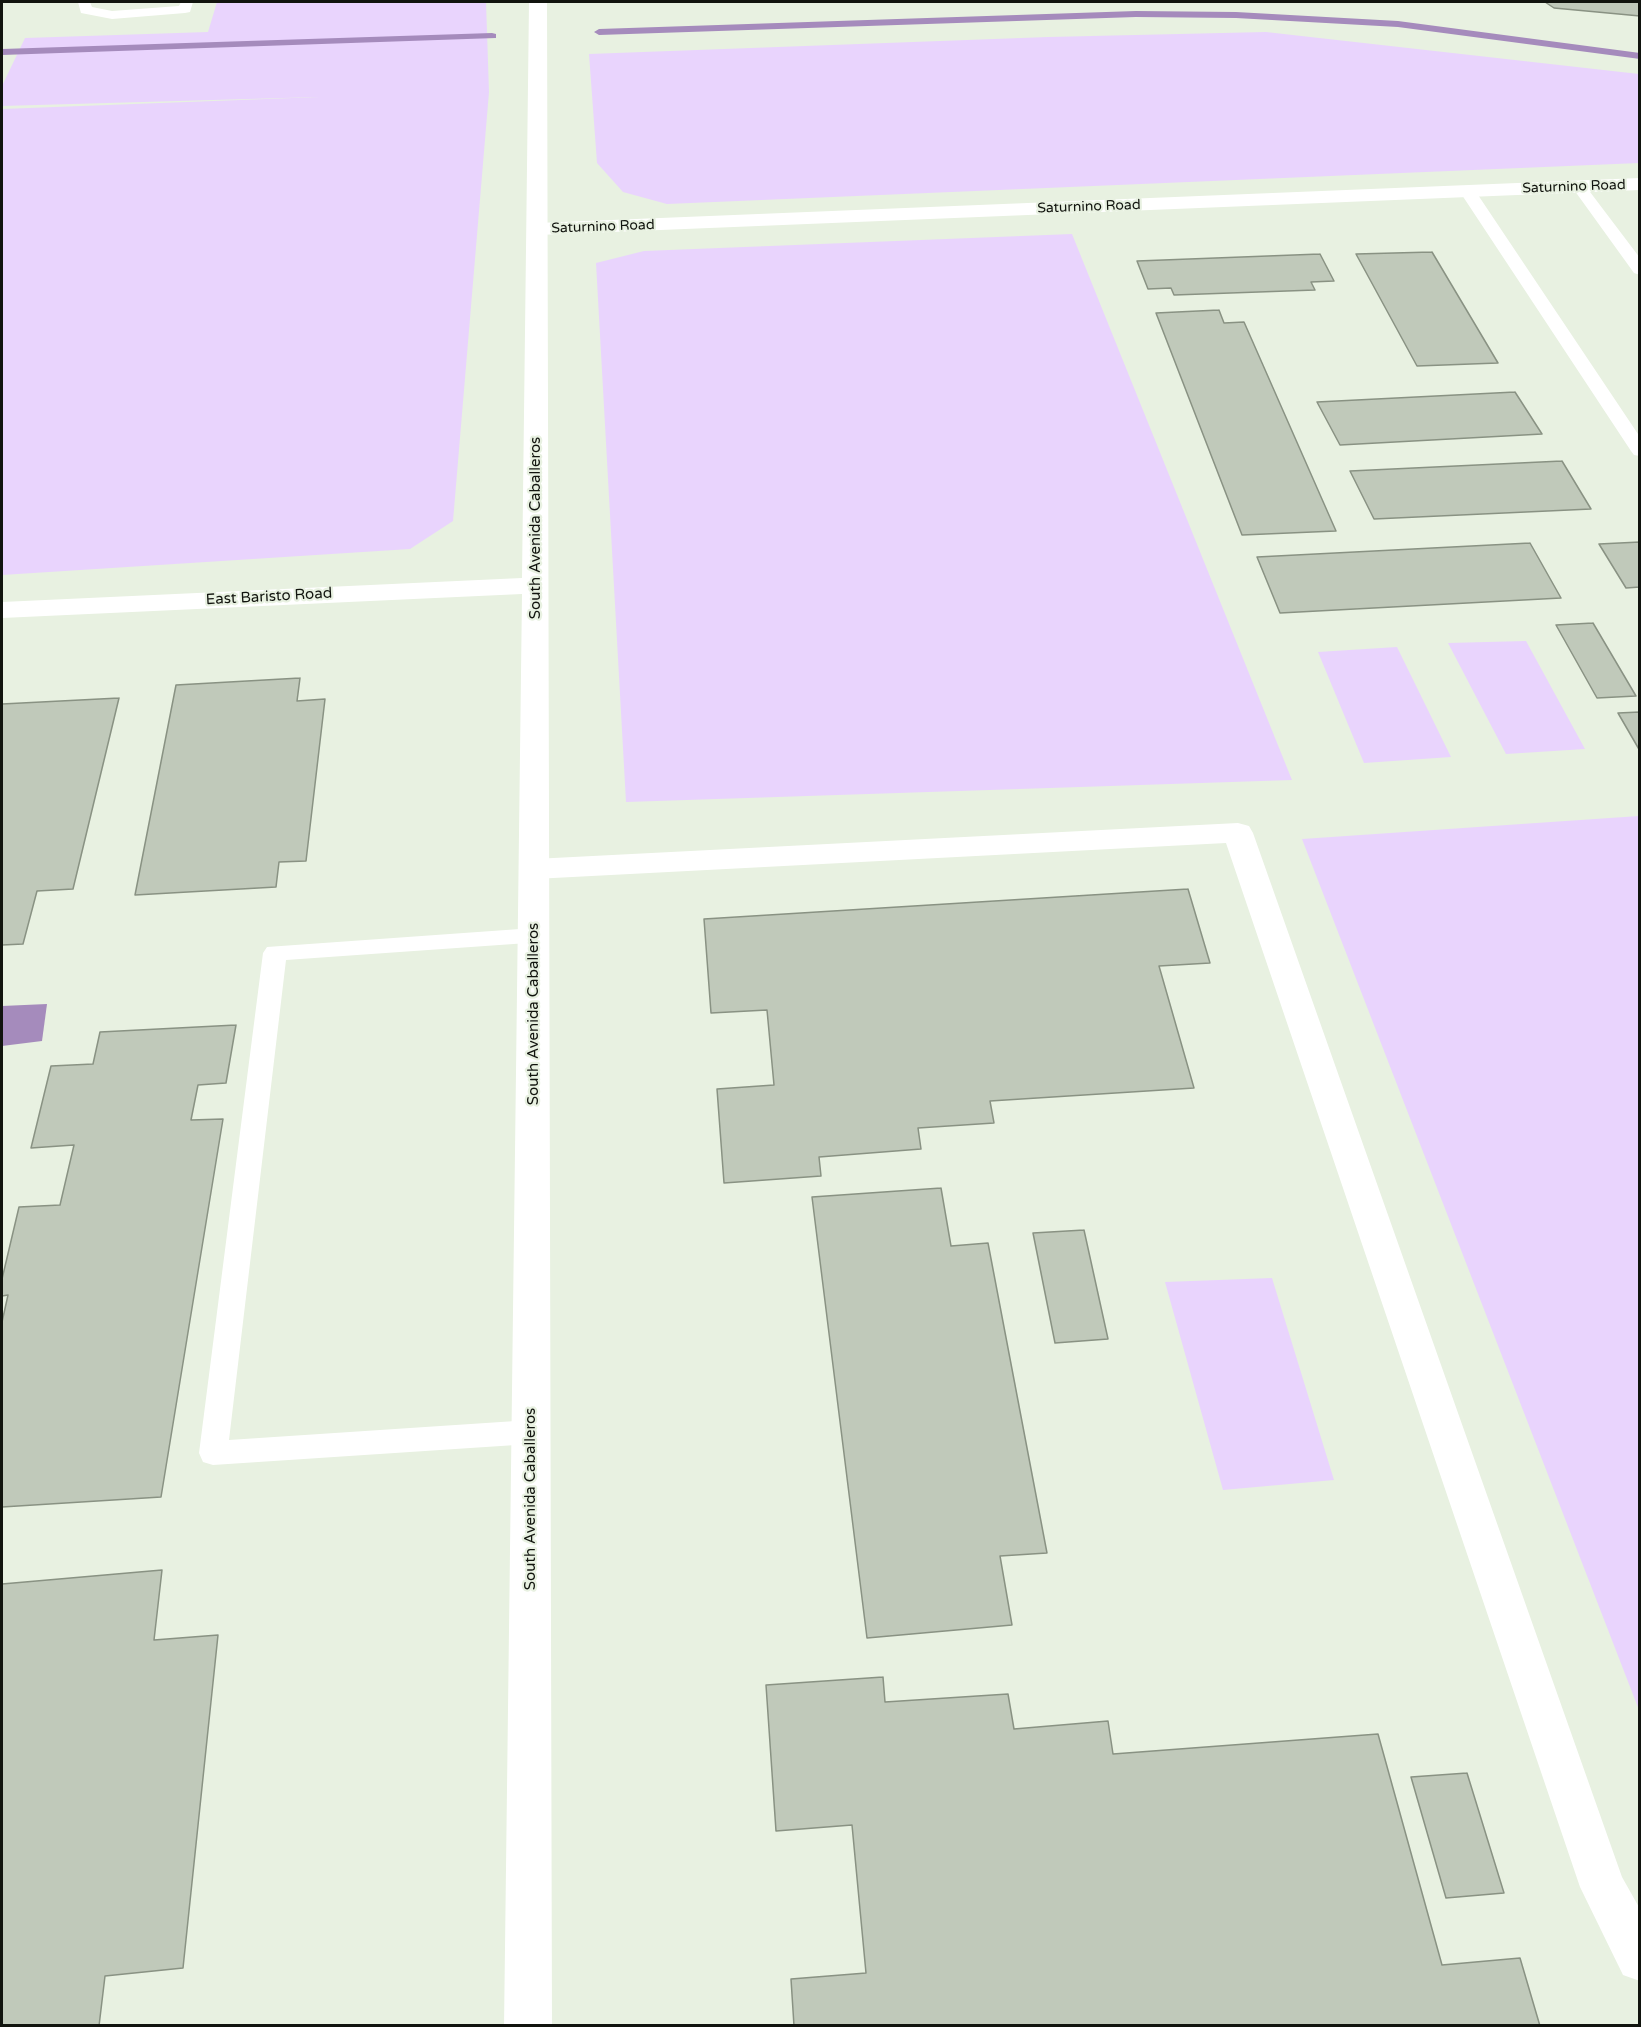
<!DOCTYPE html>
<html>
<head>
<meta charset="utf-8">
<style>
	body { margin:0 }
	#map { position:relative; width:1641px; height:2027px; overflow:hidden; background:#e8f1e1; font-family:"Varela Round",sans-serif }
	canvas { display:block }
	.frame { position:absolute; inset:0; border:3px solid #11140e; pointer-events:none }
</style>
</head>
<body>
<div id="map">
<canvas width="1641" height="2027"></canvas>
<div class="frame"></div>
</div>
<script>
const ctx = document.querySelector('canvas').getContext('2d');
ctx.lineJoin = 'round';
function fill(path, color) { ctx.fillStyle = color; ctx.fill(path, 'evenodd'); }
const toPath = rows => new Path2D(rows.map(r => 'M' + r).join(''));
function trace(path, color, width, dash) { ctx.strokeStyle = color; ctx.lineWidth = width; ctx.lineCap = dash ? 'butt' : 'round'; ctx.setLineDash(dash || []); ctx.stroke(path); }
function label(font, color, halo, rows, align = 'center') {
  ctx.font = font + ' "Varela Round",sans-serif'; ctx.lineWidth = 4.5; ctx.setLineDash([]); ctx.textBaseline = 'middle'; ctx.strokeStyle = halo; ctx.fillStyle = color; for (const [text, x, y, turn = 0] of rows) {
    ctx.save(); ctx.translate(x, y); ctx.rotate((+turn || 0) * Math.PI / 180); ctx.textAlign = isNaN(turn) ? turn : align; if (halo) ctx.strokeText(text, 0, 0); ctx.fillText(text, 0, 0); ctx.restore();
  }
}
const green = toPath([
	[217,2,486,2,489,92,453,521,410,549,2,575,2,109,319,97,2,106,2,86,25,38,208,32],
	[1266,32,1639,74,1639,163,667,204,623,192,597,163,589,54,1048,37],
	[1072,234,1292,780,626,802,596,263,644,251],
	[1526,641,1585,749,1506,754,1448,643],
	[1397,647,1451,757,1364,763,1318,652],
	[1639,816,1640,816,1639,1710,1302,839],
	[1272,1278,1334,1480,1223,1490,1165,1282]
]);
const water = toPath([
	[47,1004,42,1041,2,1046,2,1006]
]);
const stream = toPath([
	[1136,11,1236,12,1398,21,1640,53,1640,59,1398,27,1236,18,1136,17,599,35,594,32,599,29,1136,11],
	[492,33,496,34,496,38,2,55,2,49,492,33]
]);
const building = toPath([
	[1545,2,1640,2,1640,16,1554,8,1545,2],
	[1432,252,1498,363,1417,366,1356,254,1432,252],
	[1320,254,1334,281,1311,282,1315,290,1174,295,1171,288,1148,289,1137,261,1320,254],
	[1219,310,1224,323,1244,322,1336,531,1242,535,1156,313,1219,310],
	[1515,392,1542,434,1340,445,1317,402,1515,392],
	[1562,461,1591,509,1374,519,1350,471,1562,461],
	[1640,542,1640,587,1626,588,1599,544,1640,542],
	[1530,543,1561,598,1280,613,1257,557,1530,543],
	[1593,623,1636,696,1597,698,1556,625,1593,623],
	[300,678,297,701,325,699,306,861,279,862,276,887,135,895,176,685,300,678],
	[119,698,73,889,37,891,23,944,2,945,2,704,119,698],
	[1640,712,1640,751,1618,713,1640,712],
	[1188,889,1210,963,1159,966,1194,1088,990,1101,994,1123,918,1128,921,1149,819,1157,821,1176,724,1183,717,1089,774,1085,767,1010,711,1013,704,919,1188,889],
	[236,1025,226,1083,198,1085,191,1120,223,1119,161,1497,2,1507,2,1322,8,1295,2,1296,2,1279,19,1207,60,1205,74,1145,31,1148,51,1066,93,1064,100,1032,236,1025],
	[941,1188,951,1246,988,1243,1047,1553,1000,1556,1012,1625,867,1638,812,1197,941,1188],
	[1084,1230,1108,1339,1055,1343,1033,1233,1084,1230],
	[162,1570,154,1640,218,1635,183,1968,105,1976,99,2026,2,2026,2,1584,162,1570],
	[883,1677,885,1702,1008,1694,1014,1729,1108,1721,1113,1754,1378,1734,1442,1965,1520,1958,1540,2026,794,2026,791,1979,866,1973,852,1825,776,1831,766,1685,883,1677],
	[1467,1773,1504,1893,1446,1898,1411,1777,1467,1773]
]);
const lane = toPath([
	[78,2,90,2,92,7,112,11,179,6,181,2,193,2,190,12,185,13,112,19,81,13,78,2],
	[1579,183,1584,184,1640,258,1640,275,1634,273,1572,187,1579,183],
	[1468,187,1476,192,1640,437,1640,456,1634,455,1631,451,1460,192,1468,187],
	[534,928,542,930,546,936,542,942,286,960,229,1440,531,1420,541,1423,545,1432,541,1441,531,1444,213,1465,203,1462,199,1453,263,953,267,947,534,928]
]);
const street = toPath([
	[1640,178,1640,190,538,235,530,234,527,229,530,224,538,223,1640,178],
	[1238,823,1249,826,1253,833,1622,1877,1640,1909,1640,1981,1623,1975,1580,1887,1226,843,534,879,523,876,519,869,523,862,534,859,1238,823]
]);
const secondary = toPath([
	[529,2,547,2,552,2026,504,2026,522,594,2,618,2,602,522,578,529,2]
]);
const farStreetnames = [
	["Saturnino Road",1574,187,-2],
	["Saturnino Road",1089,207,-2],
	["Saturnino Road",603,227,-2]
];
const streetNames = [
	["South Avenida Caballeros",536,528,-90],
	["East Baristo Road",269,597,-3],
	["South Avenida Caballeros",534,1014,-90],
	["South Avenida Caballeros",531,1499,-90]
];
fill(green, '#e9d4fd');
fill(water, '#a58bbc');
fill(stream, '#a58bbc');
fill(building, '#c0c9ba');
trace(building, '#899283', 1.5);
fill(lane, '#fff');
fill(street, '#fff');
fill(secondary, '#fff');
label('14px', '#11140e', '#e8f1e1', farStreetnames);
label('15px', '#11140e', '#e8f1e1', streetNames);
</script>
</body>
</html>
